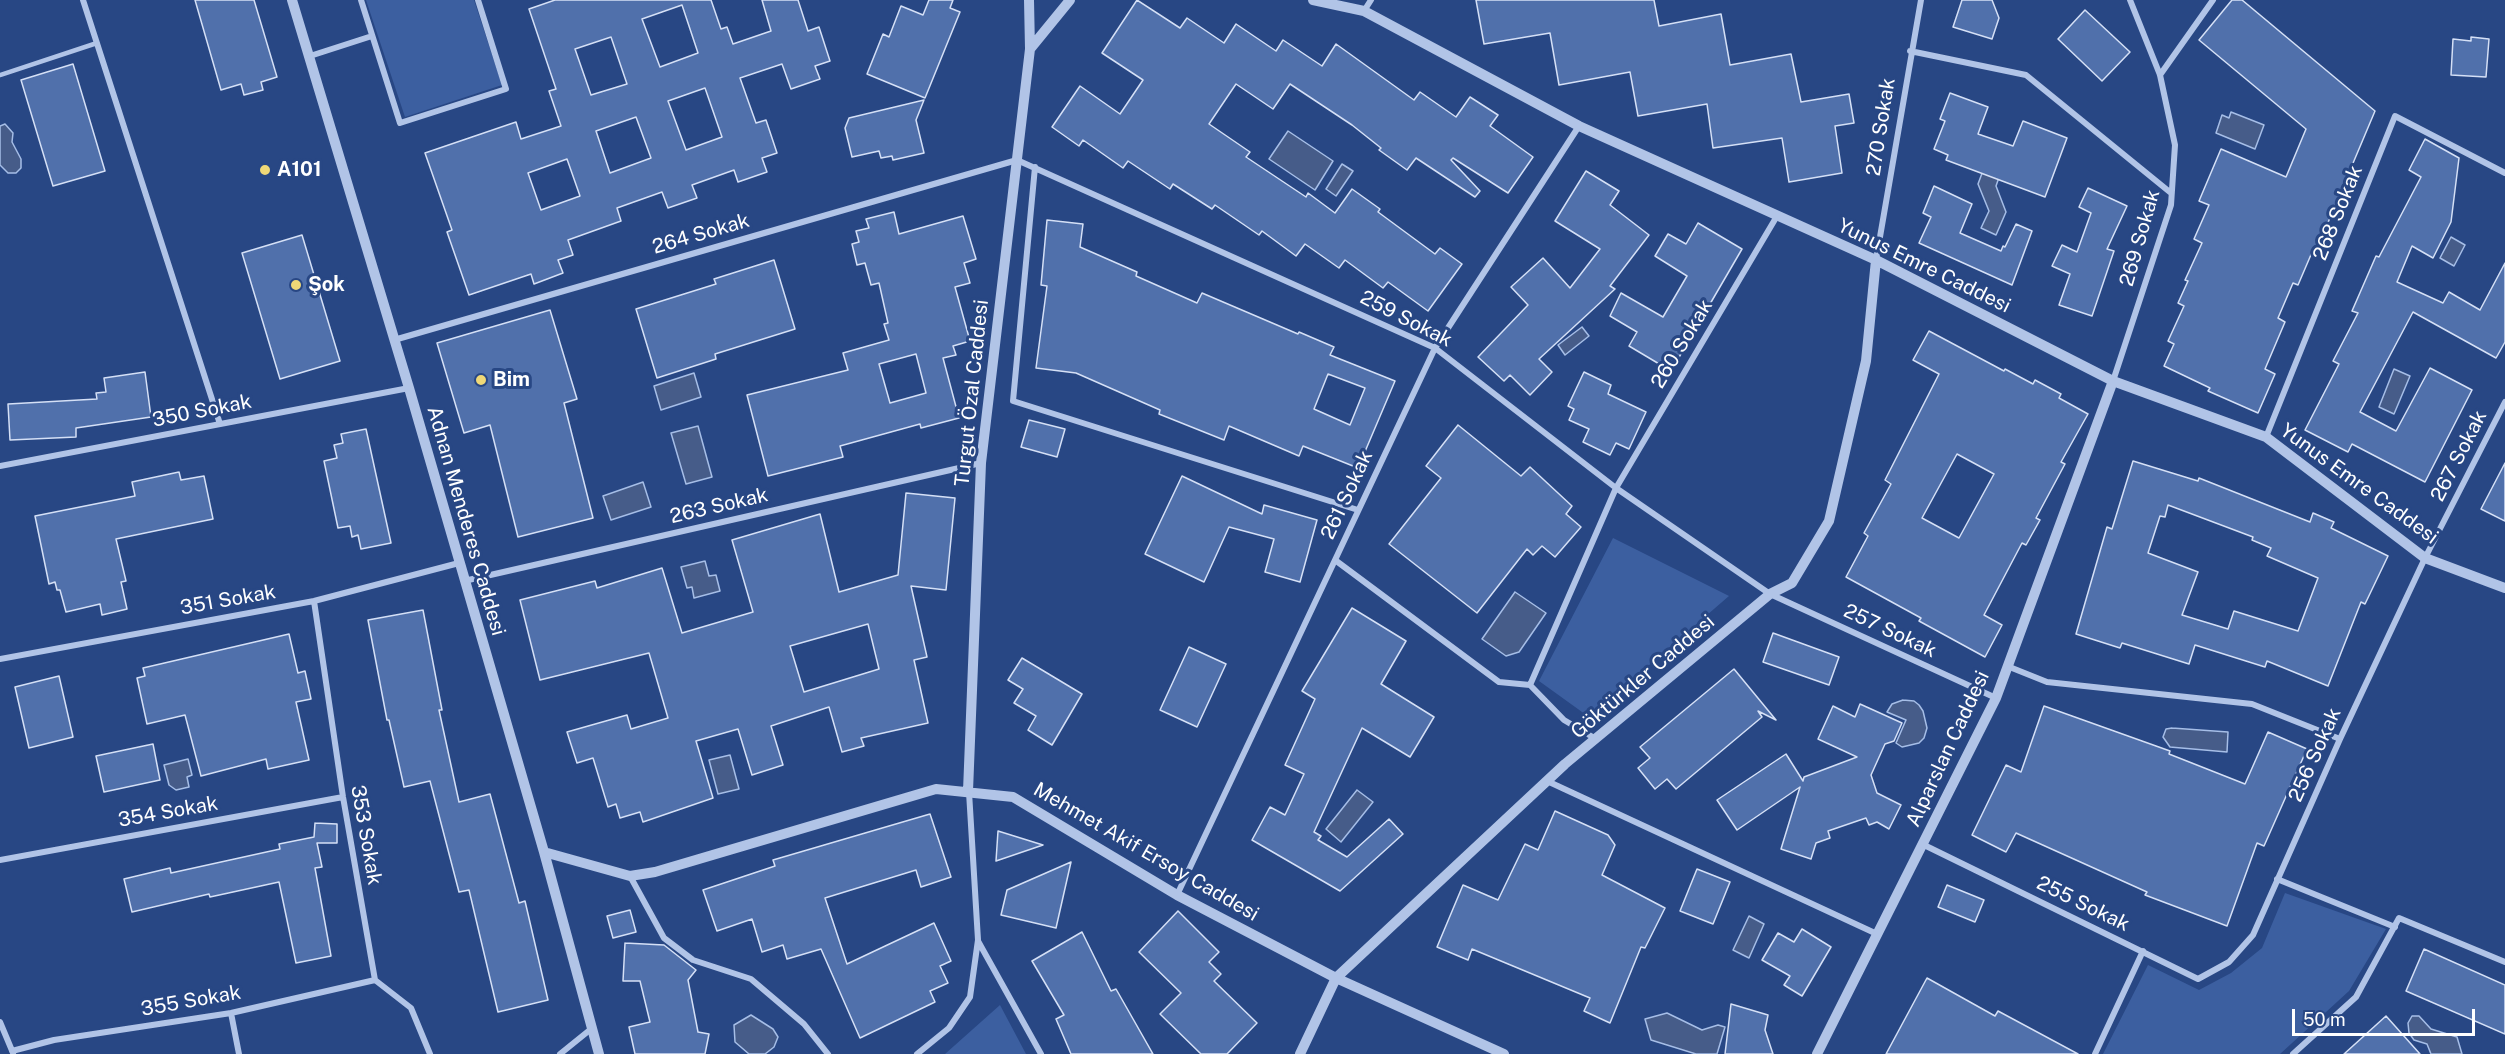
<!DOCTYPE html>
<html>
<head>
<meta charset="utf-8">
<style>
	body { margin:0 }
	#map { position:relative; width:2505px; height:1054px; overflow:hidden; background:#284784; font-family:"Public Sans",sans-serif }
	canvas { display:block }
	.scale { position:absolute; left:2292px; top:1009px; width:183px; height:27px; box-sizing:border-box; border:3px solid #fff; border-top:0; padding-left:8px; font-size:18px; line-height:21px; white-space:nowrap; color:#fff; -webkit-text-stroke:4px #284784; paint-order:stroke }
</style>
</head>
<body>
<div id="map">
<canvas width="2505" height="1054"></canvas>
<div class="scale">50 m</div>
</div>
<script>
const ctx = document.querySelector('canvas').getContext('2d');
ctx.lineJoin = 'round';
function fill(path, color) { ctx.fillStyle = color; ctx.fill(path, 'evenodd'); }
const toPath = rows => new Path2D(rows.map(r => 'M' + r).join(''));
function trace(path, color, width, dash) { ctx.strokeStyle = color; ctx.lineWidth = width; ctx.lineCap = dash ? 'butt' : 'round'; ctx.setLineDash(dash || []); ctx.stroke(path); }
function label(font, color, halo, rows, align = 'center') {
  ctx.font = font + ' "Public Sans",sans-serif'; ctx.lineWidth = 6; ctx.setLineDash([]); ctx.textBaseline = 'middle'; ctx.strokeStyle = halo; ctx.fillStyle = color; for (const [text, x, y, turn = 0] of rows) {
    ctx.save(); ctx.translate(x, y); ctx.rotate((+turn || 0) * Math.PI / 180); ctx.textAlign = isNaN(turn) ? turn : align; if (halo) ctx.strokeText(text, 0, 0); ctx.fillText(text, 0, 0); ctx.restore();
  }
}
const green = toPath([
	[366,0,474,0,502,85,405,117],
	[1613,538,1729,596,1589,717,1539,681],
	[2285,893,2386,929,2349,991,2280,1054,2103,1054,2148,965,2199,990,2231,973,2262,948],
	[1000,1005,1026,1054,945,1054]
]);
const water = toPath([
	[2231,112,2264,125,2255,149,2216,133,2222,115,2229,118,2231,112],
	[5,124,13,133,12,142,21,159,21,168,16,173,8,173,0,165,0,126,5,124],
	[1288,131,1333,161,1315,190,1269,159,1288,131],
	[1987,160,2003,166,1996,186,2006,212,1996,235,1981,228,1989,211,1978,184,1987,160],
	[1342,164,1353,171,1336,196,1326,189,1342,164],
	[2451,237,2465,245,2454,266,2440,258,2451,237],
	[1582,327,1589,336,1565,355,1558,345,1582,327],
	[2394,369,2410,376,2394,414,2379,407,2394,369],
	[694,373,701,397,661,410,654,386,694,373],
	[698,426,712,477,686,484,671,433,698,426],
	[643,482,651,507,611,520,603,496,643,482],
	[705,561,709,576,716,575,720,591,694,598,692,587,687,588,681,567,705,561],
	[1515,592,1546,613,1519,652,1506,656,1482,639,1515,592],
	[1903,700,1914,701,1919,705,1923,711,1927,728,1924,738,1919,743,1902,747,1896,743,1906,720,1887,712,1892,704,1903,700],
	[2172,728,2228,732,2227,752,2170,747,2163,737,2166,729,2172,728],
	[730,755,739,789,718,794,709,760,730,755],
	[188,759,192,775,187,777,189,787,176,790,169,785,164,765,188,759],
	[1357,790,1373,802,1341,842,1326,829,1357,790],
	[1749,916,1764,924,1749,958,1733,950,1749,916],
	[1667,1013,1702,1030,1718,1025,1725,1027,1717,1054,1696,1054,1651,1040,1645,1019,1667,1013],
	[751,1015,773,1029,778,1037,774,1047,765,1054,749,1054,735,1042,734,1025,751,1015],
	[2412,1016,2419,1016,2431,1029,2457,1037,2462,1054,2431,1054,2427,1044,2414,1040,2409,1033,2408,1023,2412,1016]
]);
const building = toPath([
	[195,0,254,0,277,77,261,82,263,90,244,95,241,84,221,90,195,0],
	[555,0,711,0,721,29,727,27,733,44,771,31,762,0,798,0,808,31,819,27,830,61,815,66,820,79,791,89,782,64,740,78,756,123,766,120,777,153,762,158,767,172,738,182,734,170,692,185,697,198,668,208,662,192,617,208,621,221,568,240,573,255,558,260,563,273,534,284,531,274,469,295,447,232,452,230,425,153,516,122,521,139,561,126,549,91,556,89,529,9,555,0],
	[682,5,698,53,660,67,642,19,682,5],
	[611,37,627,84,591,95,575,49,611,37],
	[705,88,722,137,686,150,668,101,705,88],
	[636,117,651,158,610,173,596,131,636,117],
	[567,159,580,196,541,210,528,173,567,159],
	[929,0,953,0,950,8,960,12,925,98,867,74,883,34,889,37,901,6,923,15,929,0],
	[1137,0,1180,28,1187,18,1224,43,1236,24,1276,51,1283,40,1322,66,1336,44,1414,100,1420,92,1456,117,1470,97,1498,115,1490,126,1533,157,1508,193,1453,158,1451,160,1480,191,1475,197,1416,158,1407,170,1379,150,1381,148,1352,125,1290,84,1273,109,1236,84,1209,124,1250,152,1246,157,1306,197,1308,193,1335,213,1352,189,1380,209,1378,212,1435,254,1440,248,1462,264,1428,311,1388,282,1383,288,1345,260,1339,268,1305,244,1296,256,1262,231,1259,235,1215,205,1212,209,1173,184,1170,189,1128,161,1123,168,1083,140,1079,146,1052,127,1080,86,1120,114,1143,80,1102,53,1137,0],
	[1476,0,1654,0,1659,26,1721,14,1730,65,1791,54,1801,102,1849,94,1854,123,1835,126,1842,173,1789,182,1782,138,1713,148,1707,104,1638,116,1630,72,1559,85,1550,33,1484,44,1476,0],
	[1962,0,1992,0,1999,18,1992,39,1953,27,1962,0],
	[2232,0,2242,0,2375,111,2316,251,2313,250,2298,285,2293,283,2278,318,2285,322,2265,369,2275,374,2258,413,2208,391,2210,388,2164,366,2174,344,2168,341,2184,306,2178,303,2188,281,2185,280,2202,243,2194,239,2209,205,2199,201,2221,149,2286,177,2306,129,2199,40,2232,0],
	[2085,10,2130,52,2102,81,2058,39,2085,10],
	[2471,37,2489,39,2486,77,2451,75,2453,39,2471,41,2471,37],
	[73,64,105,171,53,186,21,80,73,64],
	[1950,93,1988,107,1978,134,2013,146,2023,121,2067,138,2045,197,1946,160,1948,155,1934,149,1945,121,1940,119,1950,93],
	[924,100,916,120,924,153,893,160,892,156,881,158,879,151,852,157,845,128,849,118,924,100],
	[2425,139,2459,158,2451,222,2433,258,2412,246,2397,282,2443,303,2449,292,2480,310,2505,263,2505,342,2496,358,2413,312,2360,412,2396,431,2430,368,2472,390,2425,482,2352,444,2348,452,2305,430,2339,364,2333,361,2358,313,2352,311,2376,256,2379,257,2421,177,2409,170,2425,139],
	[1586,171,1619,191,1610,205,1649,235,1610,286,1615,289,1539,359,1552,372,1530,395,1510,375,1504,381,1478,357,1528,305,1511,287,1543,258,1570,288,1600,249,1555,221,1586,171],
	[1934,186,1972,204,1960,233,2001,251,2003,246,2005,247,2016,224,2032,231,2012,285,1919,243,1931,217,1923,213,1934,186],
	[2088,188,2127,206,2107,249,2114,251,2092,316,2059,305,2070,274,2052,266,2062,245,2077,252,2091,213,2079,207,2088,188],
	[894,212,899,234,963,216,976,259,964,263,970,283,955,287,970,341,953,346,956,355,943,358,959,418,921,428,920,424,840,446,843,457,768,476,747,395,848,370,843,353,889,340,884,324,888,323,879,283,871,285,865,263,857,265,852,244,859,242,856,231,869,228,866,219,894,212],
	[916,354,926,393,890,403,879,364,916,354],
	[1047,220,1083,224,1080,247,1137,272,1136,276,1197,303,1202,293,1298,334,1299,332,1334,347,1330,355,1395,381,1358,468,1303,446,1299,456,1229,426,1224,440,1159,414,1160,410,1076,373,1036,368,1047,286,1041,285,1047,220],
	[1328,374,1365,388,1350,425,1314,409,1328,374],
	[1698,223,1742,249,1671,371,1629,346,1637,332,1610,316,1621,293,1663,317,1687,276,1655,256,1668,234,1686,244,1698,223],
	[302,235,340,361,280,379,242,253,302,235],
	[774,260,795,329,715,354,716,359,657,378,636,309,716,284,714,279,774,260],
	[550,310,577,399,564,403,593,518,518,537,490,425,464,433,437,343,550,310],
	[1929,331,2004,371,2005,369,2033,384,2035,380,2061,394,2059,398,2088,414,2061,462,2065,464,2036,518,2040,520,2026,545,2022,543,1984,615,2002,625,1985,657,1919,621,1921,618,1846,577,1868,536,1864,533,1891,484,1885,480,1939,374,1913,360,1929,331],
	[1957,454,1994,474,1959,538,1922,518,1957,454],
	[145,372,151,417,76,428,76,437,10,440,8,404,97,399,96,393,106,392,104,378,145,372],
	[1584,372,1611,385,1608,394,1646,412,1629,449,1616,443,1610,455,1583,442,1589,429,1569,420,1574,409,1568,406,1584,372],
	[1029,420,1065,429,1057,457,1021,447,1029,420],
	[1458,425,1521,476,1530,467,1572,506,1566,514,1581,527,1555,557,1542,546,1533,555,1527,549,1477,613,1389,544,1441,478,1426,466,1458,425],
	[366,429,391,543,361,549,358,535,352,537,350,526,338,528,324,461,337,458,334,445,343,443,341,434,366,429],
	[2133,461,2198,481,2199,478,2310,522,2313,513,2334,522,2331,528,2388,556,2365,604,2361,602,2328,686,2267,661,2265,667,2195,645,2189,664,2122,643,2120,648,2076,634,2107,527,2112,529,2133,461],
	[2168,505,2253,537,2252,540,2271,548,2267,556,2318,578,2298,631,2234,611,2228,629,2182,615,2198,572,2148,553,2160,516,2165,517,2168,505],
	[2505,463,2505,521,2481,509,2505,463],
	[179,472,181,480,204,476,213,519,116,539,126,581,121,582,127,609,102,615,100,604,66,612,60,590,57,590,55,582,49,584,35,516,135,496,132,482,179,472],
	[1182,476,1262,514,1264,505,1317,520,1300,582,1265,572,1274,539,1229,527,1204,582,1145,554,1182,476],
	[906,493,955,498,946,590,911,586,927,657,914,660,928,723,861,738,864,746,842,752,829,707,771,726,783,765,752,775,738,729,696,741,713,798,643,822,640,812,620,818,616,804,608,807,593,758,577,763,567,732,627,715,631,729,668,718,649,653,540,680,520,600,595,581,597,588,662,568,682,633,753,612,732,540,820,514,839,592,898,575,906,493],
	[868,624,879,669,804,692,790,646,868,624],
	[1352,608,1406,641,1381,684,1434,717,1410,757,1362,728,1314,832,1321,836,1318,840,1347,857,1389,819,1403,834,1340,891,1252,840,1270,807,1285,815,1304,774,1285,765,1315,699,1302,691,1352,608],
	[423,610,442,710,439,710,459,802,490,794,519,903,525,901,548,1000,498,1012,469,890,459,892,430,781,404,787,389,720,387,720,368,620,423,610],
	[1773,633,1839,657,1829,685,1763,662,1773,633],
	[289,634,298,673,305,671,311,699,296,702,309,760,268,769,266,759,201,776,185,715,147,724,137,678,145,676,143,668,289,634],
	[1189,647,1226,664,1197,727,1160,710,1189,647],
	[1022,658,1082,694,1052,745,1028,730,1036,716,1014,703,1023,689,1008,680,1022,658],
	[1734,669,1776,720,1758,711,1762,717,1676,789,1667,779,1655,789,1638,768,1650,758,1640,747,1734,669],
	[59,676,73,737,29,748,15,687,59,676],
	[1860,704,1902,723,1894,741,1885,744,1871,775,1877,793,1901,805,1889,829,1877,822,1869,825,1866,818,1828,831,1830,838,1816,843,1811,859,1781,849,1800,787,1737,830,1717,800,1786,754,1803,781,1804,777,1857,757,1818,739,1833,706,1855,717,1860,704],
	[2044,706,2170,751,2169,754,2245,784,2268,732,2307,749,2264,846,2257,843,2227,926,2145,895,2147,892,2016,833,2006,852,1972,835,2006,765,2021,772,2044,706],
	[153,744,160,780,104,792,96,756,153,744],
	[1555,811,1608,835,1615,845,1602,875,1665,908,1645,948,1641,947,1610,1023,1584,1011,1590,998,1472,949,1468,960,1437,947,1463,885,1498,900,1525,844,1538,850,1555,811],
	[930,814,951,877,921,887,916,870,825,898,847,964,934,923,951,961,940,966,948,983,930,991,935,1002,860,1038,821,949,787,959,783,945,762,952,752,919,717,931,703,890,775,866,773,860,930,814],
	[315,823,337,824,337,843,317,843,322,867,315,868,331,956,296,963,279,882,210,897,209,894,132,912,124,879,170,868,171,873,280,849,279,844,314,837,315,823],
	[998,831,1043,845,996,861,998,831],
	[1071,862,1056,928,1001,915,1007,890,1071,862],
	[1697,869,1730,882,1713,924,1680,911,1697,869],
	[1947,885,1984,900,1975,922,1938,907,1947,885],
	[630,910,636,932,613,938,607,916,630,910],
	[1178,911,1219,952,1209,962,1221,974,1214,981,1257,1023,1227,1054,1201,1054,1160,1014,1181,993,1139,952,1178,911],
	[1802,929,1831,947,1802,996,1784,985,1790,976,1762,960,1778,933,1794,942,1802,929],
	[1082,932,1111,991,1116,989,1153,1054,1071,1054,1056,1019,1064,1015,1032,961,1082,932],
	[625,943,664,945,696,970,688,980,698,1032,709,1034,705,1054,635,1054,629,1027,650,1022,640,981,623,981,625,943],
	[2424,949,2505,985,2505,1034,2406,991,2424,949],
	[1927,978,1995,1016,1998,1011,2078,1054,1886,1054,1927,978],
	[1731,1004,1768,1015,1765,1030,1773,1054,1725,1054,1731,1004],
	[2386,1016,2420,1054,2344,1054,2386,1016]
]);
const service = toPath([
	[0,75,97,43]
]);
const minor = toPath([
	[83,0,220,424],
	[361,0,400,123,506,89,478,0],
	[1364,11,1371,0],
	[1910,51,2026,75,2171,193],
	[310,56,372,36],
	[2160,75,2213,0],
	[1035,167,1013,401,1358,510],
	[1876,260,1921,0],
	[394,340,1017,160,1435,348,1616,488,1770,594,1996,698],
	[2113,381,2171,205,2175,145,2160,75,2130,0],
	[2266,437,2395,116,2505,173],
	[0,466,409,388],
	[1335,560,1499,682,1530,685],
	[464,581,981,463],
	[314,601,343,797,375,980,411,1008,430,1054],
	[0,659,314,601,459,563],
	[2007,666,2047,682,2252,704,2340,739],
	[1596,739,1564,720,1530,685,1616,488,1777,216],
	[1547,781,1877,934],
	[1922,844,2198,979,2229,962,2253,935,2340,739,2425,558,2505,402],
	[0,860,343,797],
	[630,876,664,938,693,960,751,979,804,1024,828,1054],
	[2277,879,2395,927],
	[1177,895,1435,348,1579,126],
	[978,941,1041,1054],
	[231,1013,239,1054],
	[0,1022,13,1053],
	[12,1051,54,1040,231,1013,375,980],
	[560,1054,591,1029],
	[917,1054,949,1028,970,997,978,940,969,792],
	[2095,1054,2143,951],
	[2293,1054,2356,997,2399,918,2505,962]
]);
const tertiary = toPath([
	[292,0,409,388,544,852,599,1054],
	[1313,0,1364,11,1579,126,1876,260,2113,381,2266,437,2425,558,2505,588],
	[1030,49,1070,0],
	[968,791,981,463,1030,49,1029,0],
	[544,852,630,876,655,872,936,789,1013,797,1177,895,1336,978,1504,1054],
	[1300,1054,1336,978,1565,764,1770,594,1792,583,1829,521,1866,361,1876,260],
	[1817,1054,1996,698,2113,381]
]);
const markers = [
	[265,170,6,"#efd877"],
	[296,285,6,"#efd877"],
	[481,380,6,"#efd877"]
];
const streetNames = [
	["270 Sokak",1881,127,-81],
	["268 Sokak",2338,213,-68],
	["264 Sokak",701,234,-16],
	["269 Sokak",2140,238,-74],
	["Yunus Emre Caddesi",1924,266,26],
	["259 Sokak",1406,319,27],
	["260 Sokak",1682,344,-59],
	["Turgut Özal Caddesi",972,393,-84],
	["350 Sokak",202,411,-11],
	["267 Sokak",2459,456,-63],
	["Yunus Emre Caddesi",2359,484,36],
	["261 Sokak",1347,495,-65],
	["263 Sokak",719,506,-13],
	["Adnan Menderes Caddesi",466,521,74],
	["351 Sokak",228,600,-10],
	["257 Sokak",1890,631,25],
	["Göktürkler Caddesi",1643,677,-40],
	["Alparslan Caddesi",1948,749,-65],
	["256 Sokak",2315,755,-66],
	["354 Sokak",168,812,-10],
	["353 Sokak",366,835,80],
	["Mehmet Akif Ersoy Caddesi",1146,852,30],
	["255 Sokak",2083,904,26],
	["355 Sokak",191,1001,-10]
];
const poiNames = [
	["A101",277,170],
	["Şok",308,285],
	["Bim",493,380]
];
fill(green, '#3c5fa0');
fill(water, '#465c89');
trace(water, '#a6bee7', 1.5);
fill(building, '#5070ab');
trace(building, '#d5e0f6', 1.5);
trace(service, '#b1c4e7', 4.5);
trace(minor, '#b1c4e7', 6);
trace(tertiary, '#b1c4e7', 10);
for (const [x, y, r, color] of markers) { const dot = new Path2D(); dot.arc(x, y, r, 0, 2 * Math.PI); ctx.fillStyle = color; ctx.fill(dot); trace(dot, '#284784', 2); }
label('20px', '#fff', '#284784', streetNames);
label('bold 20px', '#fff', '#284784', poiNames, 'left');
</script>
</body>
</html>
